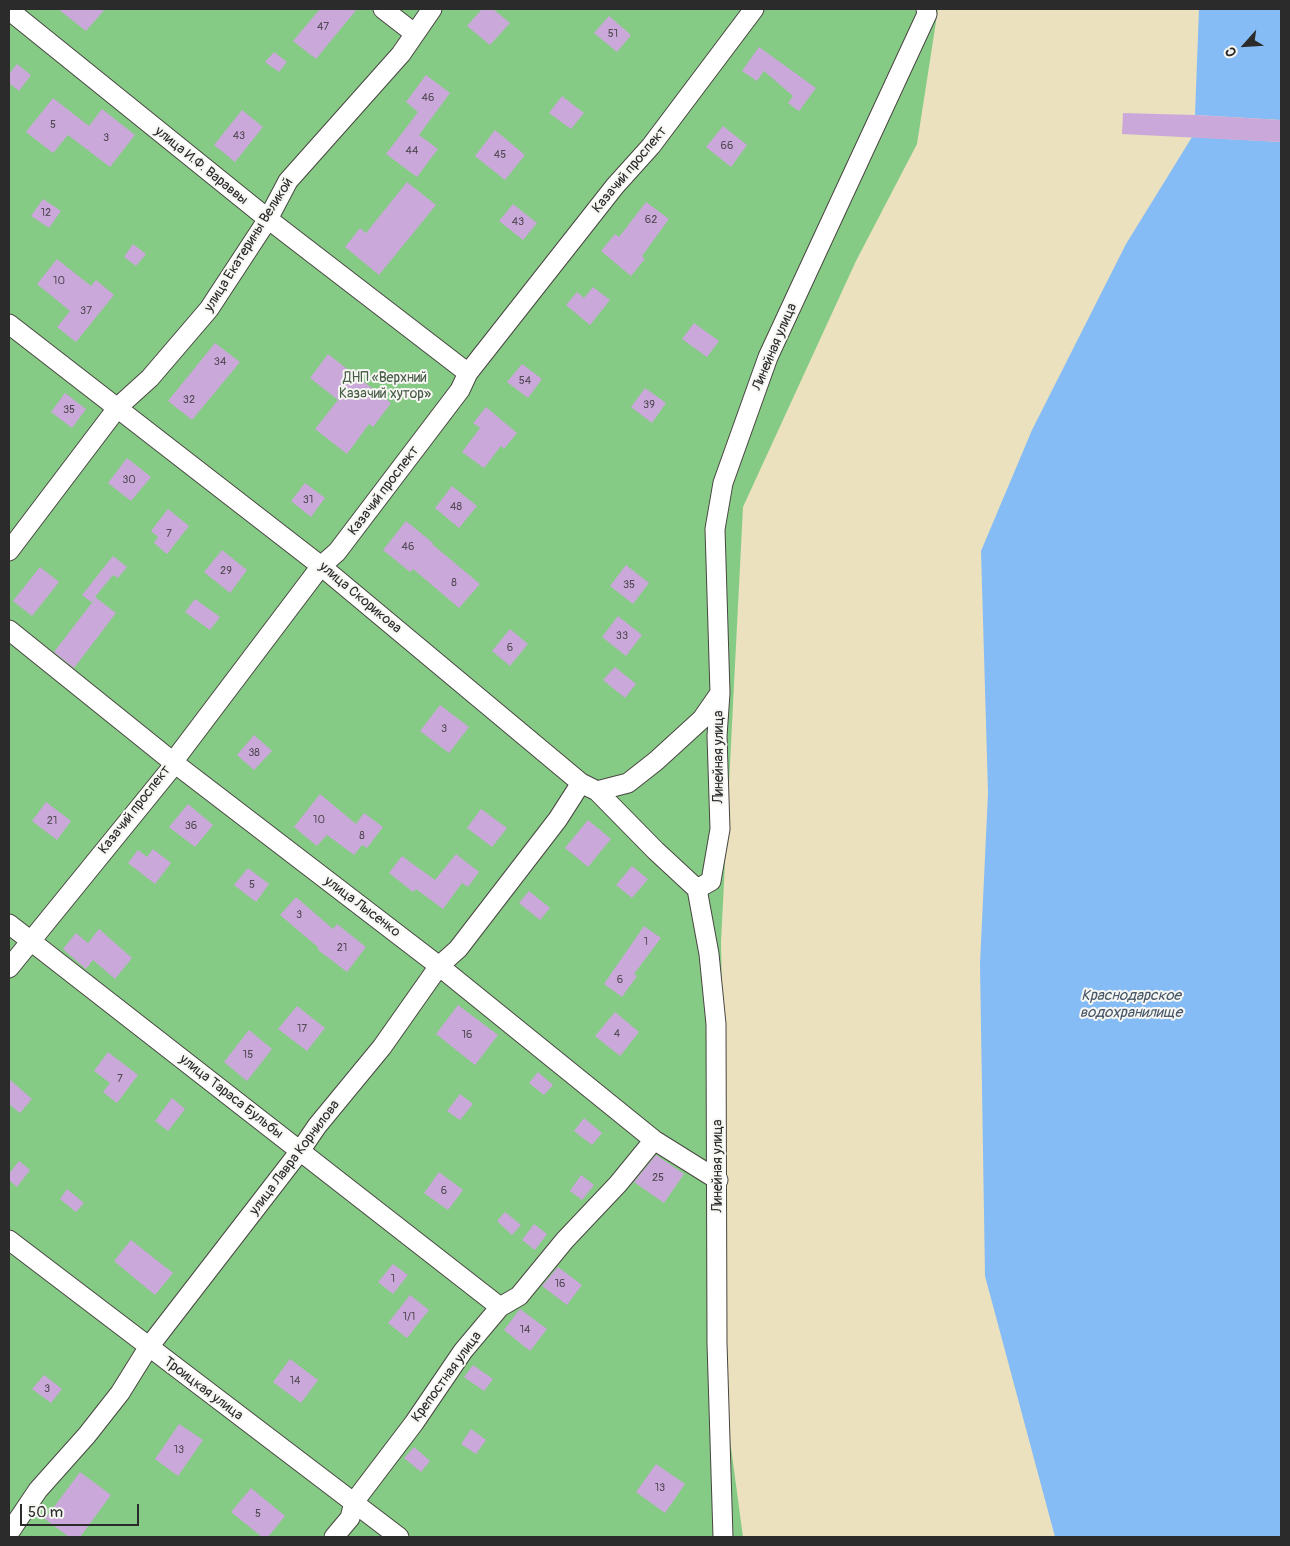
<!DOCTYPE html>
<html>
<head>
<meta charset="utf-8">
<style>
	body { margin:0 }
	#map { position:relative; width:1290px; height:1546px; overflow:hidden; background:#ebe1bf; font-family:Pangolin,sans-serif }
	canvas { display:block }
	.frame { position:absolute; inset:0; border:10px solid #2b2b2b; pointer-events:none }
	.north { position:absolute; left:1220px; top:20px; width:50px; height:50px; -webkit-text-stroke:4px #f6f6f2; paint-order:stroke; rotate:244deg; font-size:14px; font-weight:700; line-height:20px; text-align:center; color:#2b2b2b }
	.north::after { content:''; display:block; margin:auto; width:18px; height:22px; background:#2b2b2b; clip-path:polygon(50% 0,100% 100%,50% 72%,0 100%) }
	.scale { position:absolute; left:20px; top:1504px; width:119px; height:22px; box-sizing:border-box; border:2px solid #2b2b2b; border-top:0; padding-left:6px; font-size:15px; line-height:18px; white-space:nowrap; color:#2b2b2b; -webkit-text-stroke:4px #f6f6f2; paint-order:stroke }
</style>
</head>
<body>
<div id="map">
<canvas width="1290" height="1546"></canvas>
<div class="frame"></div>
<div class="north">С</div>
<div class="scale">50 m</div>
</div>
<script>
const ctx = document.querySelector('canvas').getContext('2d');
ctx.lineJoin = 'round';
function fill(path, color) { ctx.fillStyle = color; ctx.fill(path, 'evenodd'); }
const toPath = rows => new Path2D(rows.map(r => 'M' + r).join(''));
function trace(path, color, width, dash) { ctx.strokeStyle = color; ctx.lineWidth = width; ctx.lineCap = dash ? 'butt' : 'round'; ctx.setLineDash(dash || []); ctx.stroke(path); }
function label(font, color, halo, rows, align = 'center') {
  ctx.font = font + ' Pangolin,sans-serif'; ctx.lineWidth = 4; ctx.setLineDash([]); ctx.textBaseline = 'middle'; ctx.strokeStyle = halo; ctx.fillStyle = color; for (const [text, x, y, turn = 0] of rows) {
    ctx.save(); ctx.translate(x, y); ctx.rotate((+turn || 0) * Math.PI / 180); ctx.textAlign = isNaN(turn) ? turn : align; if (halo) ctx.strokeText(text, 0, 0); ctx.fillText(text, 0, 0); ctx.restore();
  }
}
const green = toPath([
	[9,9,938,9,917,144,856,261,743,507,721,942,722,995,717,1343,743,1537,9,1537]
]);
const water = toPath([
	[1199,9,1281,9,1281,120,1195,115],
	[1192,137,1281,142,1281,1537,1055,1537,985,1276,980,964,988,793,981,551,1032,430,1126,244]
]);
const building = toPath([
	[58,9,105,9,86,31],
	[320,9,357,9,316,59,293,41],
	[482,9,493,9,510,23,490,45,467,26],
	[609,16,631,35,617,52,594,33],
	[759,47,816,88,799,111,788,103,793,96,764,71,757,81,742,71],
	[274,52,287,62,279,72,265,62],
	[17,64,31,75,19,91,9,83,9,74],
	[426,75,450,93,419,135,438,149,417,177,386,154,418,112,406,102],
	[562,96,584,113,571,129,549,113],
	[53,98,89,126,102,109,135,135,110,167,68,135,53,153,26,132],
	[242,110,263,127,235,162,214,145],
	[1123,113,1195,115,1281,120,1281,142,1122,134],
	[723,126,747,145,731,167,706,147],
	[495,130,525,155,505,180,475,156],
	[407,182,436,205,379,275,345,247,360,228,366,233],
	[43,199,61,211,49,228,31,216],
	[646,202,669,219,642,256,645,259,631,276,601,251,615,234,619,237],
	[513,204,537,223,523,240,499,221],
	[133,244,146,254,136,266,124,257],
	[57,259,91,286,96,280,114,295,76,342,57,327,70,311,37,284],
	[593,287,610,300,590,325,566,305,577,292,584,298],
	[694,323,719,341,707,357,682,339],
	[215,343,240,362,192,420,168,401],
	[328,354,391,403,373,427,369,424,347,454,315,429,338,400,310,378],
	[522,364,542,379,528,398,507,382],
	[645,388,666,403,652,423,631,407],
	[65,393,86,409,72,428,51,412],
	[486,407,517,433,504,449,501,446,484,468,462,452,480,428,473,423],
	[127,458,151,477,131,501,108,483],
	[305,483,325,498,311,517,291,501],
	[452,486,477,506,459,528,435,508],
	[168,509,189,526,167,554,154,543,158,537,151,531],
	[406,521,433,543,432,544,480,584,459,608,413,569,410,572,383,550],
	[222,550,247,570,230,593,204,572],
	[113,556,127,567,118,578,113,575,95,597,116,613,74,668,54,652,94,600,91,602,82,595],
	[626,565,649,583,633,604,610,586],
	[40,567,59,582,32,616,13,601],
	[195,599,220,617,210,630,185,612],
	[618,616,642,635,626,656,602,637],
	[510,629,528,644,510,666,492,651],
	[615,667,636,684,625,698,603,680],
	[440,705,469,727,449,753,420,731],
	[254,735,272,751,254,770,237,755],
	[320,794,356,824,364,813,383,827,367,848,362,845,354,855,327,835,317,846,294,827],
	[46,802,71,821,57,840,32,821],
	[188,804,213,825,195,847,169,827],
	[481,809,507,828,492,847,467,828],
	[588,820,611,839,588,867,565,848],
	[153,849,171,863,155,884,128,863,138,850,147,857],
	[456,854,479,872,468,887,462,883,443,909,416,889,413,892,389,873,402,856,435,880],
	[632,866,648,879,632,898,616,885],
	[248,868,269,884,256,902,234,885],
	[529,891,550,908,540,920,519,903],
	[296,897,333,929,337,924,366,947,347,972,317,949,319,948,280,915],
	[644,926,661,938,634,974,637,976,622,997,604,984],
	[99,929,132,958,115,979,93,960,86,969,63,949,76,933,88,943],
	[458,1005,498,1035,475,1065,436,1034],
	[297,1006,325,1028,307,1051,278,1029],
	[615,1012,639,1032,620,1056,595,1036],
	[249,1030,272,1049,247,1081,224,1062],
	[108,1052,138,1075,117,1103,103,1092,110,1083,94,1071],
	[538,1072,553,1085,544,1095,529,1083],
	[9,1079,32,1099,20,1113,9,1104],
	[460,1094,473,1104,460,1120,447,1111],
	[172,1098,185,1109,168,1131,155,1121],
	[584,1118,602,1133,592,1145,574,1131],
	[656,1155,684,1174,664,1203,634,1182],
	[19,1161,30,1170,17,1187,9,1180,9,1174],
	[439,1172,463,1190,448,1210,424,1193],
	[581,1175,594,1185,582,1200,570,1191],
	[67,1189,84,1203,76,1212,60,1199],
	[505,1212,521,1225,512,1235,497,1221],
	[534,1224,547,1234,535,1250,522,1240],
	[131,1240,173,1273,155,1295,114,1261],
	[393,1264,408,1275,393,1294,378,1282],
	[558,1267,582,1285,567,1305,542,1286],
	[410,1295,429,1310,407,1338,388,1323],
	[520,1309,547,1329,530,1351,504,1330],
	[290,1359,318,1380,301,1403,273,1382],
	[473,1365,493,1379,484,1391,464,1377],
	[44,1375,62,1389,51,1403,32,1389],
	[179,1424,203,1440,178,1476,155,1459],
	[471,1429,486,1440,476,1454,461,1444],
	[414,1447,430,1461,421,1472,404,1458],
	[656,1464,685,1484,665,1513,636,1492],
	[80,1472,111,1495,80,1537,69,1537,45,1519],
	[251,1488,285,1516,268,1537,262,1537,231,1512]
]);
const minor = toPath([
	[383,9,414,33],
	[9,10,268,219,468,373],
	[9,324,321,566,581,783,597,791,656,851,697,889],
	[9,551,118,407,150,378,209,309,268,219,288,181,401,54,432,9],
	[9,630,173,762,439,966,654,1140,718,1180],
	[597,791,628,783,656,761,702,719,720,693],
	[9,924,500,1307],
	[9,968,169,771,173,762,321,566,337,552,460,390,468,373,615,186,651,146,754,9],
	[9,1240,399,1537],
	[9,1533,38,1490,87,1435,120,1393,148,1348,300,1151,317,1126,382,1047,439,966,458,949,558,819,581,783],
	[334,1537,350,1518,354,1502,414,1423,463,1351,500,1307,519,1296,565,1240,618,1184,654,1140],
	[723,1537,717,1343,716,1024,709,954,697,889,711,881,720,829,717,736,720,693,715,529,723,483,768,357,927,14,926,9]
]);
const numberNames = [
	["47",323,27],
	["51",613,34],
	["46",428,98],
	["5",53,125],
	["43",239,136],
	["3",106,138],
	["66",727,146],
	["44",412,151],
	["45",500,155],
	["12",46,213],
	["62",651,220],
	["43",518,222],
	["10",59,281],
	["37",86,311],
	["34",220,362],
	["54",525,381],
	["32",189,400],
	["39",649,405],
	["35",69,410],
	["30",129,480],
	["31",308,500],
	["48",456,507],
	["7",169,534],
	["46",408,547],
	["29",226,571],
	["8",454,583],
	["35",629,585],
	["33",622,636],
	["6",510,648],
	["3",444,729],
	["38",254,753],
	["10",319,820],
	["21",52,821],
	["36",191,826],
	["8",362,836],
	["5",252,885],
	["3",299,915],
	["1",646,942],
	["21",342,948],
	["6",620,980],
	["17",302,1029],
	["4",617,1034],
	["16",467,1035],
	["15",248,1055],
	["7",120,1079],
	["25",658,1178],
	["6",444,1191],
	["1",393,1279],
	["16",560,1284],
	["1/1",409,1317],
	["14",525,1330],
	["14",295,1381],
	["3",47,1389],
	["13",179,1450],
	["13",660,1488],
	["5",258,1514]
];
const streetNames = [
	["улица И.Ф. Вараввы",201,166,39],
	["Казачий проспект",630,170,-50],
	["улица Екатерины Великой",249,245,-58],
	["Линейная улица",775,347,-67],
	["Казачий проспект",384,491,-53],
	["улица Скорикова",360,598,40],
	["Линейная улица",719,757,-90],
	["Казачий проспект",135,810,-52],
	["улица Лысенко",362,907,37],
	["улица Тараса Бульбы",231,1097,38],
	["улица Лавра Корнилова",295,1158,-53],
	["Линейная улица",718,1166,-90],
	["Крепостная улица",447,1377,-54],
	["Троицкая улица",203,1389,37]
];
const parkNames = [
	["ДНП «Верхний",385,378],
	["Казачий хутор»",385,394]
];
const waterNames = [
	["Краснодарское",1131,996],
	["водохранилище",1131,1013]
];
fill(green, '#86cb85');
fill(water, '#85bcf5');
fill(building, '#caa8d9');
trace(minor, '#484641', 21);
trace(minor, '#fff', 19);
label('11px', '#534a56', null, numberNames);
label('14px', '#2b2b2b', '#f6f6f2', streetNames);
label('14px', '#465b46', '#f6f6f2', parkNames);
label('italic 15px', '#465668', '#f6f6f2', waterNames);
</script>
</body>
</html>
